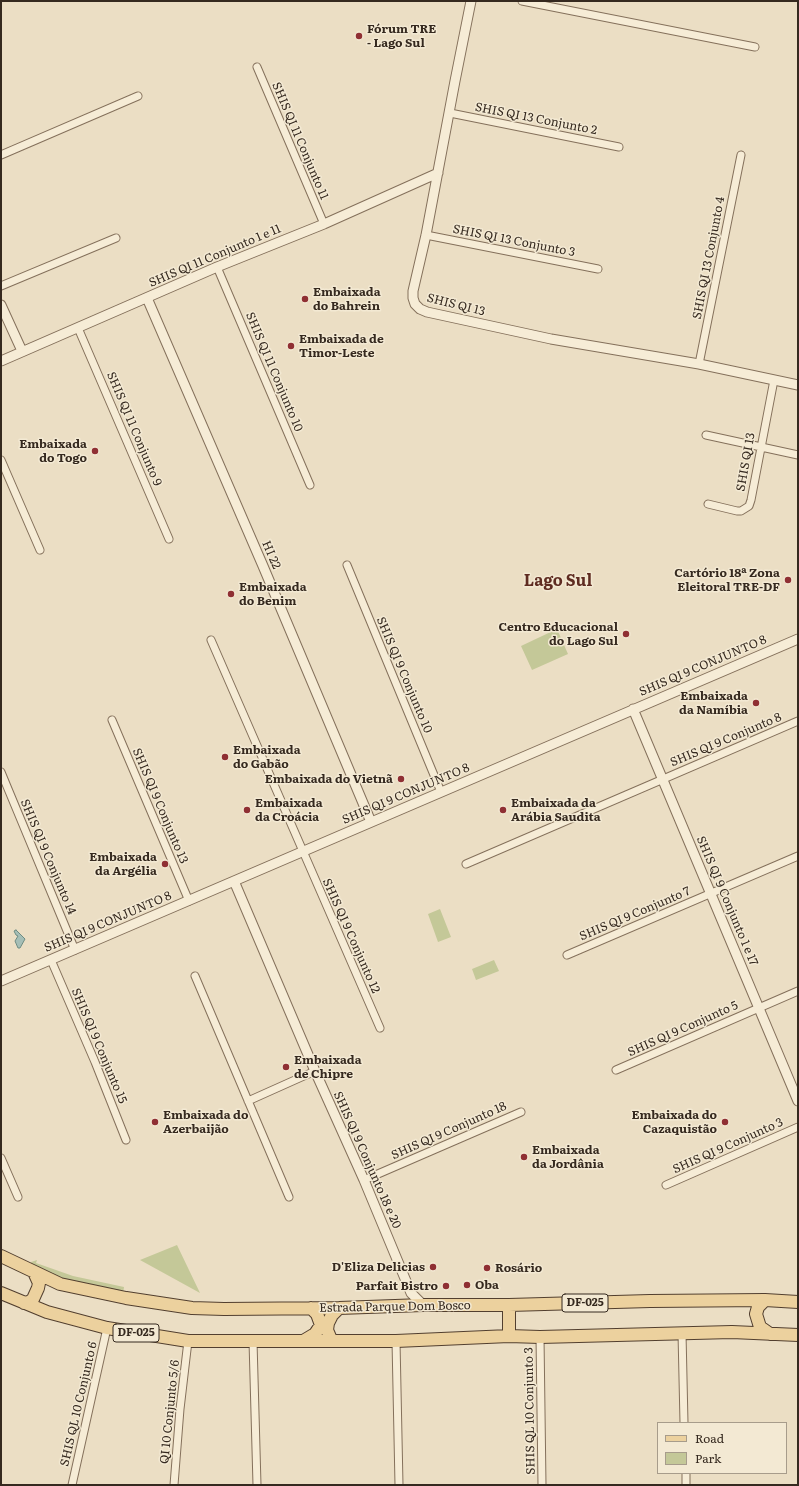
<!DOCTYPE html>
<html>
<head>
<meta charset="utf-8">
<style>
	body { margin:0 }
	#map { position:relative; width:799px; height:1486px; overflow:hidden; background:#ebdec4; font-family:Literata,serif }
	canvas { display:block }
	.frame { position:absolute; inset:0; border:2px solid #35291f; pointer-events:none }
	.legend { position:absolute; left:657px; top:1422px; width:130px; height:52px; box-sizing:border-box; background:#f3e9d3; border:1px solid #a79c8b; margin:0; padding:5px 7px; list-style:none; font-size:12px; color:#35291f }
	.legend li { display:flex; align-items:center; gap:8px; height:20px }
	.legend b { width:20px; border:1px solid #a79c8b }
</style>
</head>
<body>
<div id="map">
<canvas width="799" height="1486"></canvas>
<div class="frame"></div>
<ul class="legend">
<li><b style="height:5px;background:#ecd19e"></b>Road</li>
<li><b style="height:11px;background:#c4c898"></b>Park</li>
</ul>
</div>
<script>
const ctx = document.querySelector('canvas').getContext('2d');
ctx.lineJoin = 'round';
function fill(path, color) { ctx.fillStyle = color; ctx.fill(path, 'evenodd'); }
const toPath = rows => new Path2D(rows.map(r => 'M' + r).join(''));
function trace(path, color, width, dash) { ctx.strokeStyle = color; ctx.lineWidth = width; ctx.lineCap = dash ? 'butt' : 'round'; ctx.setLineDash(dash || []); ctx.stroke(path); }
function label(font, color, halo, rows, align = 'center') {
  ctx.font = font + ' Literata,serif'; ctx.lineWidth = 3; ctx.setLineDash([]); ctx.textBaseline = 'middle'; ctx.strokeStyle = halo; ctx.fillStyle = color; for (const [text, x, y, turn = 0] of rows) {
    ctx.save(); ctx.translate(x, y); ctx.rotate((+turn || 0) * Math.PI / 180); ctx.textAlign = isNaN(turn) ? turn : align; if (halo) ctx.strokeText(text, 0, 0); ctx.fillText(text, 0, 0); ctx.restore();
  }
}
const green = toPath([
	[557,629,568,654,532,670,521,646],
	[440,909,451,937,438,942,428,914],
	[494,960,499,971,476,980,472,969],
	[177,1245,200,1293,140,1260],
	[37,1260,36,1263,73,1276,124,1287,123,1294,73,1282,31,1266,31,1262]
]);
const water = toPath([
	[16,930,25,939,20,948,18,948,15,941,18,936,16,935,14,931,16,930]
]);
const minor = toPath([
	[522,1,755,47],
	[257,67,324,224],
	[450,113,619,147],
	[1,155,138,96],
	[426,235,598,269],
	[217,267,310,485],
	[1,286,116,238],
	[78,328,169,539],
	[699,364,741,155],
	[706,435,798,455],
	[1,460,40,550],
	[708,504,737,511,741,511,749,506,751,500,774,380],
	[347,565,441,792],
	[211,640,380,1028],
	[112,720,189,901],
	[1,772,75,950],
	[466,864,798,721],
	[567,955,798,856],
	[51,960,95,1062,126,1140],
	[195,976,289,1197],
	[616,1070,798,991],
	[248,1101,315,1071],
	[1,1158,18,1197],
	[364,1180,521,1112],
	[666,1185,798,1127],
	[682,1333,684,1423],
	[540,1337,542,1485],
	[253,1341,257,1485],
	[396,1341,399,1485],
	[686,1473,686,1485],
	[72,1485,107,1328],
	[174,1485,180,1409,188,1341]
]);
const tertiary = toPath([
	[471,1,455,81,426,235,413,291,413,298,415,304,420,309,427,312,551,339,699,364,798,385],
	[147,298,263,566,371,822],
	[1,305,22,351],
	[1,361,217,267,324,224,438,173],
	[633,709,798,1101],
	[234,881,315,1071,364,1180,411,1293,423,1305],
	[1,981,798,639]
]);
const primary = toPath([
	[1,1256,60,1284,126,1298,192,1308,224,1309,339,1308,423,1305,509,1305,650,1301,765,1300,798,1302],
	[1,1293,47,1312,107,1328,188,1341,396,1341,509,1336,540,1337,732,1332,798,1335],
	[765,1300,758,1307,756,1314,760,1327,770,1334],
	[24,1303,29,1302,33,1299,38,1288,39,1283,34,1272],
	[509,1305,509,1336],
	[330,1337,327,1330,328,1323,332,1315,339,1308],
	[305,1340,315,1334,321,1325,317,1314,311,1308]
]);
const markers = [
	[359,36,4,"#8f2f33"],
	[305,299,4,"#8f2f33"],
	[291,346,4,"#8f2f33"],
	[95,451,4,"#8f2f33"],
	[788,580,4,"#8f2f33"],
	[231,594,4,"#8f2f33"],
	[626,634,4,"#8f2f33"],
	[756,703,4,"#8f2f33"],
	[225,757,4,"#8f2f33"],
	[401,779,4,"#8f2f33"],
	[247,810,4,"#8f2f33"],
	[503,810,4,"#8f2f33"],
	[165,864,4,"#8f2f33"],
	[286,1067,4,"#8f2f33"],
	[155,1122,4,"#8f2f33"],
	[725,1122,4,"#8f2f33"],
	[524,1157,4,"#8f2f33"],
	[433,1267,4,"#8f2f33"],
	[487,1268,4,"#8f2f33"],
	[467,1285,4,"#8f2f33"],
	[446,1286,4,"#8f2f33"]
];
const shields = [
	[585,1303,46],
	[136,1333,46]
];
const shieldNames = [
	["DF-025",585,1303],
	["DF-025",136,1333]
];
const poiNames = [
	["Fórum TRE",367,29],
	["- Lago Sul",367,43],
	["Embaixada",313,292],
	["do Bahrein",313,306],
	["Embaixada de",299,339],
	["Timor-Leste",299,353],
	["Embaixada",87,444,"right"],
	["do Togo",87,458,"right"],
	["Cartório 18ª Zona",780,573,"right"],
	["Eleitoral TRE-DF",780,587,"right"],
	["Embaixada",239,587],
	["do Benim",239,601],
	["Centro Educacional",618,627,"right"],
	["do Lago Sul",618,641,"right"],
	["Embaixada",748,696,"right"],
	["da Namíbia",748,710,"right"],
	["Embaixada",233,750],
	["do Gabão",233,764],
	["Embaixada do Vietnã",393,779,"right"],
	["Embaixada",255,803],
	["da Croácia",255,817],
	["Embaixada da",511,803],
	["Arábia Saudita",511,817],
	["Embaixada",157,857,"right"],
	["da Argélia",157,871,"right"],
	["Embaixada",294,1060],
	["de Chipre",294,1074],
	["Embaixada do",163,1115],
	["Azerbaijão",163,1129],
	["Embaixada do",717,1115,"right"],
	["Cazaquistão",717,1129,"right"],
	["Embaixada",532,1150],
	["da Jordânia",532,1164],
	["D'Eliza Delicias",425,1267,"right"],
	["Rosário",495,1268],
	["Oba",475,1285],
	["Parfait Bistro",438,1286,"right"]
];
const streetNames = [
	["SHIS QI 13 Conjunto 2",536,119,11],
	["SHIS QI 11 Conjunto 11",300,141,67],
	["SHIS QI 13 Conjunto 3",514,241,11],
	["SHIS QI 11 Conjunto 1 e 11",215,256,-23],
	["SHIS QI 13 Conjunto 4",709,258,-79],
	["SHIS QI 13",456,305,14],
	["SHIS QI 11 Conjunto 10",274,372,67],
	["SHIS QI 11 Conjunto 9",134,429,67],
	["SHIS QI 13",746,462,-80],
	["HI 22",271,555,67],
	["SHIS QI 9 CONJUNTO 8",703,666,-23],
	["SHIS QI 9 Conjunto 10",404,675,67],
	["SHIS QI 9 Conjunto 8",726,740,-23],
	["SHIS QI 9 CONJUNTO 8",406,794,-23],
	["SHIS QI 9 Conjunto 13",160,806,67],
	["SHIS QI 9 Conjunto 14",48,857,67],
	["SHIS QI 9 Conjunto 1 e 17",727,901,67],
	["SHIS QI 9 Conjunto 7",635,914,-23],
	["SHIS QI 9 CONJUNTO 8",108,922,-23],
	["SHIS QI 9 Conjunto 12",351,936,66],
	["SHIS QI 9 Conjunto 5",683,1029,-24],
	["SHIS QI 9 Conjunto 15",99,1046,67],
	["SHIS QI 9 Conjunto 18",449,1131,-24],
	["SHIS QI 9 Conjunto 3",728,1146,-24],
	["SHIS QI 9 Conjunto 18 e 20",367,1160,66],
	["Estrada Parque Dom Bosco",395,1307,-1],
	["SHIS QL 10 Conjunto 6",79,1404,-77],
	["SHIS QL 10 Conjunto 3",530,1411,-91],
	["QI 10 Conjunto 5/6",170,1412,-84]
];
const districtNames = [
	["Lago Sul",558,581]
];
fill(green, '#c4c898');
fill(water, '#a5beb6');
trace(water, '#6d8c83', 1);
trace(minor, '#84705b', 9);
trace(tertiary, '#84705b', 11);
trace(primary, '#523f2f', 14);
trace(minor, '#f6ecd6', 7);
trace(tertiary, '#f6ecd6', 9);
trace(primary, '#ecd19e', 12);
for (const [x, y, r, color] of markers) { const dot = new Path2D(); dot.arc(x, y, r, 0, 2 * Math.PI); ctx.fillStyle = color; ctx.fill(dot); trace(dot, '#f3e9d3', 1.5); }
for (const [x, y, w] of shields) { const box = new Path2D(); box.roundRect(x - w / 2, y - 9, w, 18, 3); ctx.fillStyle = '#f3e9d3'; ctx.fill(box); trace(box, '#35291f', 1); }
label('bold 11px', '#35291f', null, shieldNames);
label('bold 12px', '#35291f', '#f3e9d3', poiNames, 'left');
label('12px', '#35291f', '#f3e9d3', streetNames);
label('bold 16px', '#5f2c21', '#f3e9d3', districtNames);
</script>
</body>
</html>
